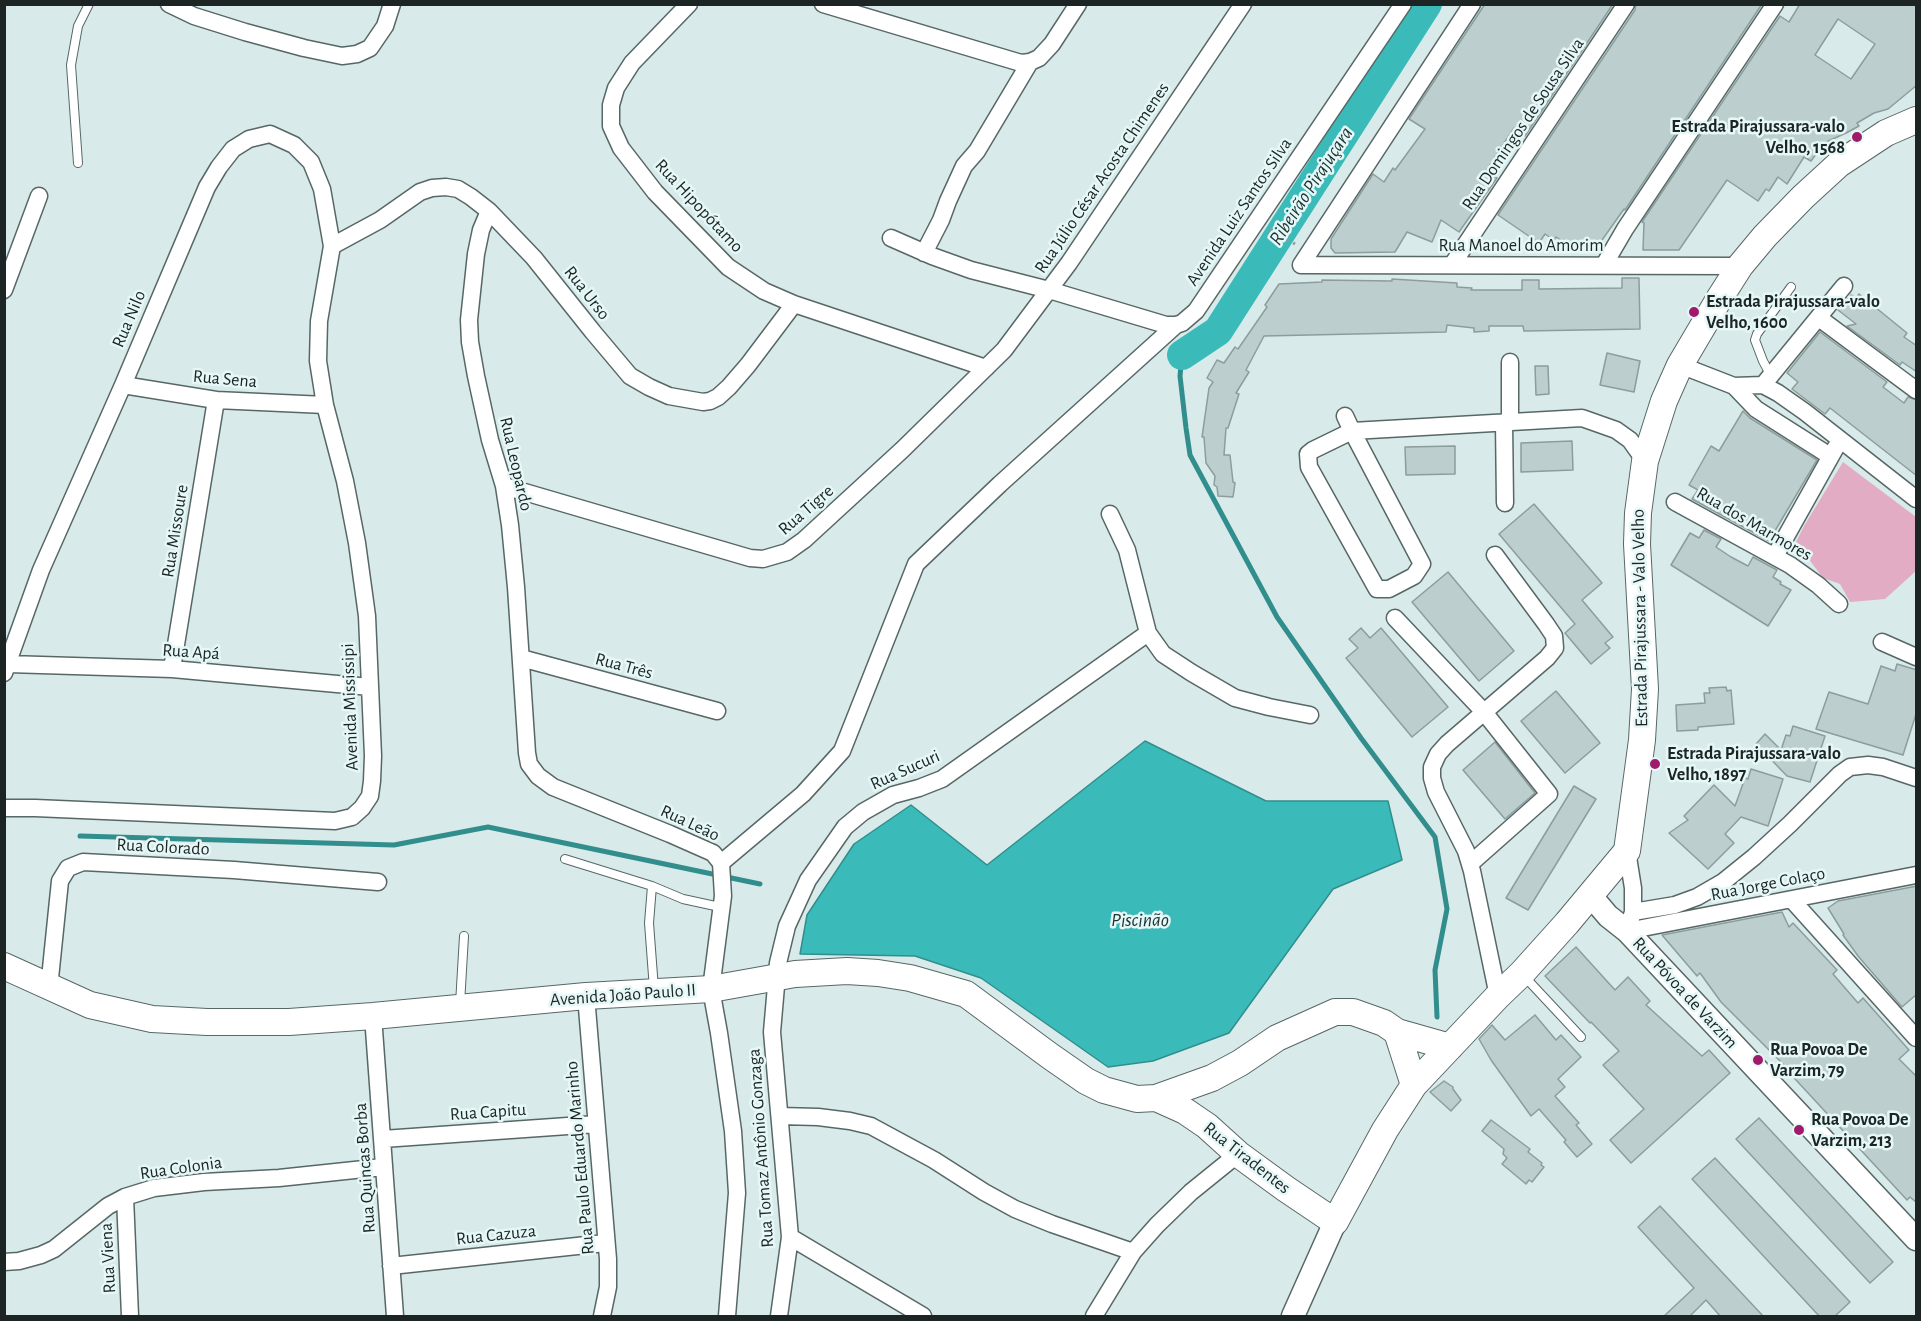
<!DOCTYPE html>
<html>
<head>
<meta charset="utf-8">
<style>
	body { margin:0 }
	#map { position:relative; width:1921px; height:1321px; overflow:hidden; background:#d8ebea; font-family:"Alegreya Sans",sans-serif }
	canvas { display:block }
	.frame { position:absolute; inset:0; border:6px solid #1d2424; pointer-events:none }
</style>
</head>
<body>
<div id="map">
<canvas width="1921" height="1321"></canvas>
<div class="frame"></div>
</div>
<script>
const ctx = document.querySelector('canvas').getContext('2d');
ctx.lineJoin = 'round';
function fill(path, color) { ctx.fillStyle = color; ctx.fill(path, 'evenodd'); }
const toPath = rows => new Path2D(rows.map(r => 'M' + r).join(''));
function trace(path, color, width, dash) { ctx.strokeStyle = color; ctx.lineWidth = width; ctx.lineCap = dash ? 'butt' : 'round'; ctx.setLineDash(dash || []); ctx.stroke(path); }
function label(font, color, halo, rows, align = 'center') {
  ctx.font = font + ' "Alegreya Sans",sans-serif'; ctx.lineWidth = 5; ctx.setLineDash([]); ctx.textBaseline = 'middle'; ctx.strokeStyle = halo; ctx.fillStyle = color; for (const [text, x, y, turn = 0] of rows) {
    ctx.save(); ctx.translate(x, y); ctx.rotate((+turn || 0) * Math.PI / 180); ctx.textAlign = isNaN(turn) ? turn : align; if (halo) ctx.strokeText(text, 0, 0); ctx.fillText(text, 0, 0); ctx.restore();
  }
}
const green = toPath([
	[1843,462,1916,517,1916,571,1885,599,1850,602,1840,584,1823,578,1796,542,1804,526]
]);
const water = toPath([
	[1145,741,1266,801,1388,801,1402,860,1333,889,1229,1033,1153,1061,1108,1067,981,978,915,956,800,954,807,915,854,844,911,805,987,865,1145,741]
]);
const stream = toPath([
	[1182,355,1180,376,1186,428,1190,455,1277,617,1361,738,1435,837,1447,909,1435,970,1437,1017],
	[80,836,394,845,488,827,760,884]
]);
const river = toPath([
	[1182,355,1218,331,1427,4]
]);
const building = toPath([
	[1485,4,1613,4,1525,136,1514,128,1486,171,1497,178,1459,232,1441,220,1432,242,1407,232,1395,252,1335,253,1331,248,1331,239,1373,174,1384,182,1393,168,1395,170,1425,129,1409,119,1485,4],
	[1636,4,1762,4,1625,210,1624,209,1595,250,1583,242,1577,251,1556,237,1554,240,1545,234,1539,243,1498,215,1635,10,1636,4],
	[1800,4,1917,4,1917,85,1888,109,1874,113,1857,123,1859,126,1846,133,1824,143,1811,161,1804,157,1787,184,1778,177,1769,191,1766,189,1758,201,1727,180,1679,250,1643,250,1644,223,1642,222,1780,16,1789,22,1800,4],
	[1838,19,1875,44,1851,79,1815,55,1838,19],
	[1622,278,1639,278,1640,329,1524,331,1523,326,1489,326,1489,331,1474,332,1474,328,1447,325,1446,332,1264,336,1246,370,1249,372,1236,393,1239,394,1228,428,1226,428,1224,455,1230,455,1233,482,1235,483,1233,497,1218,496,1217,487,1214,485,1215,476,1206,463,1204,437,1202,437,1209,388,1213,382,1207,378,1217,360,1224,363,1235,347,1238,349,1267,307,1265,305,1279,284,1322,282,1322,280,1392,281,1392,279,1457,283,1457,287,1472,288,1471,290,1522,290,1522,280,1539,280,1539,289,1622,288,1622,278],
	[1859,294,1907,333,1904,337,1917,346,1917,372,1902,362,1900,365,1847,326,1856,324,1838,310,1851,295,1856,298,1859,294],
	[1820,332,1887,382,1883,387,1904,403,1908,397,1917,400,1917,476,1830,408,1825,414,1792,389,1798,382,1787,373,1820,332],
	[1607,353,1640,361,1634,392,1600,385,1607,353],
	[1535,366,1548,366,1549,394,1536,395,1535,366],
	[1743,411,1750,418,1817,460,1769,541,1692,499,1698,490,1689,485,1711,446,1719,451,1743,411],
	[1572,441,1573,470,1521,472,1521,443,1572,441],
	[1455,446,1455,474,1406,475,1405,447,1455,446],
	[1534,504,1602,583,1582,600,1613,637,1605,643,1610,648,1591,664,1565,633,1575,624,1499,534,1534,504],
	[1704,530,1721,539,1716,547,1731,557,1748,566,1753,557,1777,570,1773,577,1781,582,1780,584,1791,590,1768,626,1671,565,1690,533,1699,538,1704,530],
	[1448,572,1514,651,1479,681,1412,602,1448,572],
	[1361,628,1370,638,1381,628,1448,707,1412,737,1346,658,1358,648,1349,639,1361,628],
	[1897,664,1917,670,1917,711,1903,755,1816,729,1829,692,1868,704,1881,666,1895,671,1897,664],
	[1726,687,1727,691,1731,690,1734,724,1698,727,1698,730,1677,731,1676,705,1705,703,1704,693,1710,693,1709,688,1726,687],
	[1556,691,1600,743,1565,773,1521,721,1556,691],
	[1793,726,1825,736,1810,782,1787,776,1756,744,1765,734,1781,750,1786,735,1790,736,1793,726],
	[1495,742,1535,793,1505,819,1463,770,1495,742],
	[1751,769,1783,779,1768,826,1741,817,1725,834,1734,843,1708,869,1669,833,1688,820,1684,816,1714,785,1735,806,1745,778,1748,779,1751,769],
	[1574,786,1596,799,1528,910,1506,898,1574,786],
	[1917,886,1917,994,1902,1007,1858,956,1843,935,1844,934,1828,908,1838,901,1917,886],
	[1782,912,1789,927,1793,923,1837,970,1833,974,1858,1003,1863,998,1909,1050,1899,1059,1917,1077,1917,1203,1910,1197,1907,1200,1784,1067,1785,1066,1721,1002,1700,973,1697,976,1662,935,1782,912],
	[1576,947,1615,990,1628,977,1650,1001,1646,1005,1702,1056,1709,1050,1730,1073,1631,1163,1610,1140,1644,1109,1603,1065,1619,1051,1591,1022,1590,1023,1545,976,1576,947],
	[1535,1015,1556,1040,1561,1035,1581,1057,1558,1079,1565,1087,1555,1096,1579,1123,1576,1125,1592,1144,1577,1157,1564,1142,1566,1140,1539,1109,1531,1116,1491,1060,1479,1039,1492,1025,1505,1040,1535,1015],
	[1444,1081,1453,1087,1453,1089,1461,1100,1451,1111,1430,1092,1444,1081],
	[1759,1118,1893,1262,1870,1283,1736,1139,1759,1118],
	[1491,1120,1530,1149,1528,1152,1542,1163,1541,1165,1544,1167,1532,1182,1529,1180,1526,1184,1502,1164,1507,1158,1503,1154,1504,1149,1482,1131,1491,1120],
	[1715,1158,1850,1302,1834,1317,1820,1317,1692,1179,1715,1158],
	[1660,1206,1764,1317,1721,1317,1706,1300,1689,1317,1663,1317,1694,1288,1638,1227,1660,1206]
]);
const path = toPath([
	[1270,229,1295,244]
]);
const service = toPath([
	[78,163,71,65,78,26,89,4],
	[1771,376,1763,361,1755,340,1757,334,1791,287],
	[565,859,652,886],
	[1524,976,1581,1037],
	[654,989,649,923,652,886,683,899,720,907],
	[460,1004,464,936]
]);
const minor = toPath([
	[169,4,194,16,245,32,304,48,342,56,357,54,370,48,385,26,392,4],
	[689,4,632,63,616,88,611,105,611,126,621,148,655,192,728,267,764,291,794,304,986,368],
	[823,4,1021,63,1030,62,1039,58,1052,44,1078,4],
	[489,211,481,230,476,254,469,320,470,342,476,376,490,440,504,486,510,525,516,587,527,753,529,764,538,776,553,787,670,834,713,853,721,863,723,896,711,989,719,1033,733,1131,737,1193,727,1316],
	[891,238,932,256,971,270,1049,290,1166,325,1176,325,1182,323,1196,311,1403,4],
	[332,246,380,220,420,192,432,188,446,187,458,189,471,197,489,211,534,258,593,332,630,376,649,387,669,396,703,402,710,401,718,397,729,387,748,365,794,304],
	[924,253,941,220,948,201,964,166,977,151,1030,62],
	[1301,265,1740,266],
	[1301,265,1472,4],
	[1452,265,1626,4],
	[1604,265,1625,229,1775,4],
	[4,290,39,196],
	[1819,318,1916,390],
	[1680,365,1734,386,1756,409,1830,456],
	[123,385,216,400,325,405],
	[1763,385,1844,286],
	[1734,386,1763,385,1778,393,1805,412,1916,499],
	[1345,416,1352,431,1422,564,1414,576,1389,589,1377,589,1309,467,1308,454,1313,450,1352,431,1582,418,1616,430,1630,440,1645,461],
	[1510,421,1510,362],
	[1504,422,1505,503],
	[504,486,750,558,763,559,787,552,804,540,902,450,1004,350,1069,263,1243,4],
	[1675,502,1790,565,1818,585,1839,604],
	[1110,514,1127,550,1148,633,1163,654,1192,673,1235,698,1269,707,1310,715],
	[1495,555,1546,624,1554,636,1555,648,1547,658,1447,744,1438,754,1432,767,1432,778,1436,792,1466,851,1472,871,1498,996],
	[1775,556,1836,447],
	[1395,618,1484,712,1549,794,1470,864],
	[1882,642,1916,657],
	[521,658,717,711],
	[8,664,172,669,370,687],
	[172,669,216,400],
	[4,673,41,570,123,385,207,187,219,167,233,149,249,139,270,134,294,145,311,162,322,189,332,246,319,321,318,361,325,405,345,481,357,543,367,616,373,756,372,781,370,796,362,808,352,817,335,821,35,808,4,808],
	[1627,851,1633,888,1633,912,1627,931,1916,875],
	[721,863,803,794,842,751,916,564,1000,484,1176,325],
	[1792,900,1916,1038],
	[1633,912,1675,905,1697,897,1723,882,1754,857,1790,824,1840,774,1850,767,1868,765,1883,767,1916,778],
	[49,988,60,881,68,868,83,862,234,870,378,882],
	[586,996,608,1259,608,1287,602,1316],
	[373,1016,395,1316],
	[780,1116,818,1117,850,1121,871,1126,934,1160,984,1192,1015,1209,1052,1224,1133,1252],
	[383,1139,596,1124],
	[125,1197,130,1316],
	[790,1237,923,1316],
	[4,1262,19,1261,41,1255,54,1249,108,1206,125,1197,154,1188,204,1182,279,1178,383,1167],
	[391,1266,605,1243],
	[779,1316,790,1237,772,1032,778,963,787,926,808,880,845,827,863,812,893,795,919,788,942,779,1148,633],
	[1094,1316,1133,1252,1157,1225,1191,1192,1238,1154]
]);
const secondary = toPath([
	[1591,896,1608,916,1627,931,1916,1239],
	[1293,1316,1335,1222]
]);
const primary = toPath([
	[4,966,90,1005,152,1019,207,1022,289,1022,373,1016,586,996,711,989,795,974,847,971,878,973,910,978,966,994,1050,1056,1086,1081,1104,1090,1137,1099,1156,1098,1212,1078,1240,1063,1277,1038,1335,1012,1353,1012,1384,1023,1397,1032,1450,1047],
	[1397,1032,1414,1085],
	[1156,1098,1185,1111,1207,1126,1238,1154,1286,1189,1335,1222,1385,1130,1414,1085,1498,996,1522,973,1567,923,1627,851,1642,740,1645,689,1637,544,1638,513,1645,461,1664,401,1680,365,1719,299,1740,266,1765,236,1803,197,1839,164,1886,133,1916,120]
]);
const markers = [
	[1857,137,6,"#9f1a6a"],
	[1694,312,6,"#9f1a6a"],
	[1655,764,6,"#9f1a6a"],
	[1758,1060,6,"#9f1a6a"],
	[1799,1130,6,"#9f1a6a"]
];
const streetNames = [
	["Rua Domingos de Sousa Silva",1523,124,-56],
	["Rua Júlio César Acosta Chimenes",1102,178,-56],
	["Rua Hipopótamo",699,206,47],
	["Avenida Luiz Santos Silva",1239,212,-56],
	["Rua Manoel do Amorim",1521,246],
	["Rua Urso",587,293,52],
	["Rua Nilo",129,319,-67],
	["Rua Sena",225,379,5],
	["Rua Leopardo",516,464,77],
	["Rua Tigre",806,510,-41],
	["Rua dos Marmores",1754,524,30],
	["Rua Missoure",175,531,-81],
	["Estrada Pirajussara - Valo Velho",1640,618,-91],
	["Rua Apá",191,652,4],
	["Rua Três",624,666,15],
	["Avenida Mississipi",350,707,-92],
	["Rua Sucuri",905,770,-24],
	["Rua Leão",690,823,25],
	["Rua Colorado",163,847,3],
	["Rua Jorge Colaço",1768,884,-11],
	["Rua Póvoa de Varzim",1685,993,47],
	["Avenida João Paulo II",623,995,-4],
	["Rua Capitu",488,1112,-4],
	["Rua Tomaz Antônio Gonzaga",761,1148,-94],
	["Rua Paulo Eduardo Marinho",580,1158,-95],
	["Rua Tiradentes",1247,1158,38],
	["Rua Colonia",181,1168,-8],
	["Rua Quincas Borba",365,1168,-94],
	["Rua Cazuza",496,1235,-6],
	["Rua Viena",108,1258,-93]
];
const poiNames = [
	["Estrada Pirajussara-valo",1845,127,"right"],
	["Velho, 1568",1845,148,"right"],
	["Estrada Pirajussara-valo",1706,302],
	["Velho, 1600",1706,323],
	["Estrada Pirajussara-valo",1667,754],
	["Velho, 1897",1667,775],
	["Rua Povoa De",1770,1050],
	["Varzim, 79",1770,1071],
	["Rua Povoa De",1811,1120],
	["Varzim, 213",1811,1141]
];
const waterNames = [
	["Ribeirão Pirajuçara",1311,186,-57],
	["Piscinão",1140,920]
];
fill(green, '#e1acc4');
fill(water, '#3abbb9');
trace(water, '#318e8c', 1.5);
trace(stream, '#318e8c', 5);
trace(river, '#3abbb9', 30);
fill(building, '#bccfce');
trace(building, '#8b9d9c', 1.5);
trace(service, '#576766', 10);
trace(minor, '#576766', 19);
trace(secondary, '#576766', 25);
trace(primary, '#576766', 28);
trace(path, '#8d9b9b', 3, [4.5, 4.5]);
trace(service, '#fff', 8);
trace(minor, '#fff', 16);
trace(secondary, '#fff', 22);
trace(primary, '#fff', 26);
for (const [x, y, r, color] of markers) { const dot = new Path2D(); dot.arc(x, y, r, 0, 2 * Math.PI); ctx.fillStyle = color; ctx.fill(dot); trace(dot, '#e5f8f7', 2); }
label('18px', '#1d2424', '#e5f8f7', streetNames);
label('bold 18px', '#1d2424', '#e5f8f7', poiNames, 'left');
label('italic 20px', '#1d3332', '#e5f8f7', waterNames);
</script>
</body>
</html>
